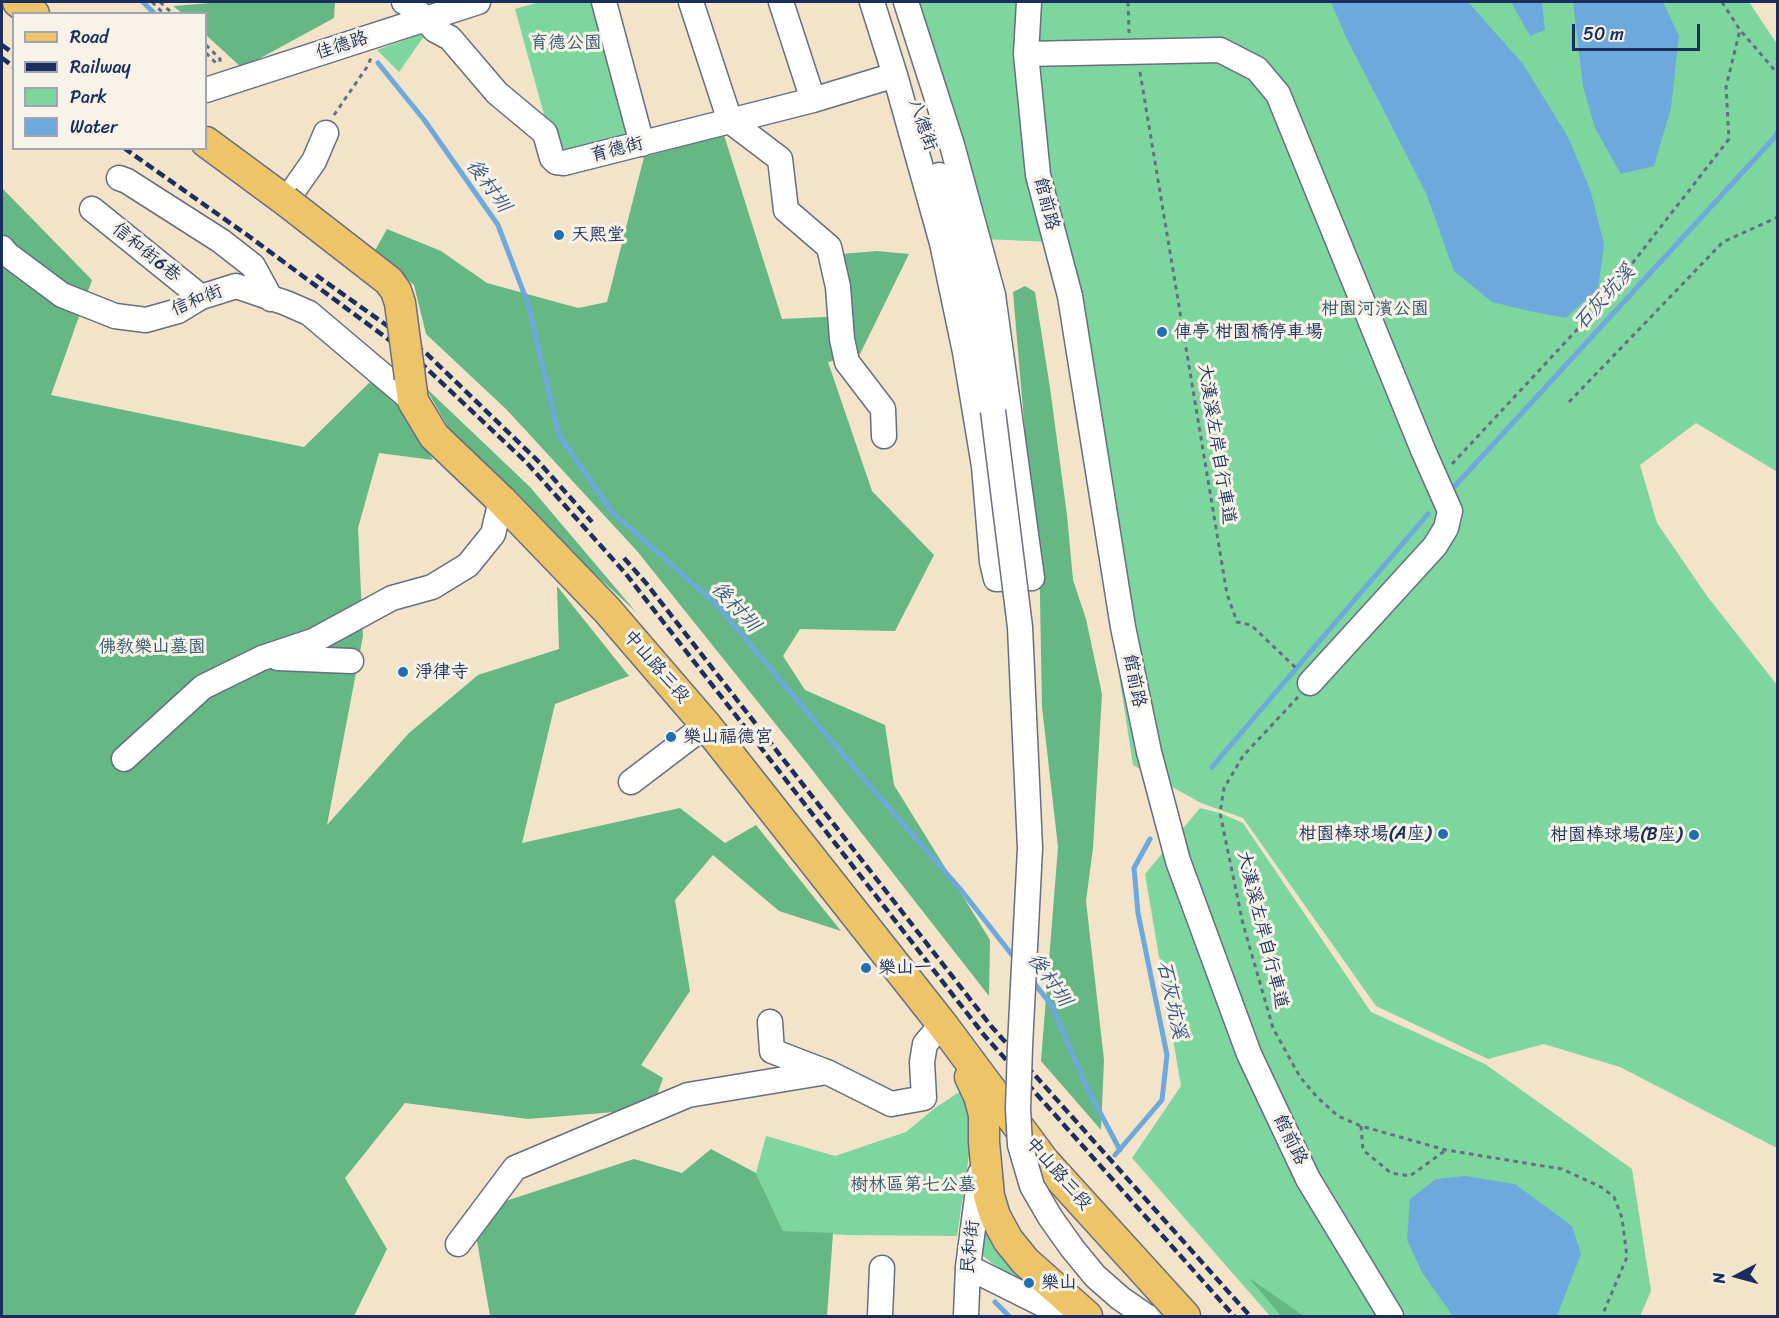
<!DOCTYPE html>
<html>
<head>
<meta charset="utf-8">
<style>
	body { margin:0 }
	#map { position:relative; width:1779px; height:1318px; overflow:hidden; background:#f2e3c9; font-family:Sriracha,sans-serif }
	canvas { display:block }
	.frame { position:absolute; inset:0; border:3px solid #1b2f5e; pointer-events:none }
	.legend { position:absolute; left:12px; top:12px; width:195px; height:138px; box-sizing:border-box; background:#f7f3e8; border:2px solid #9fa5b1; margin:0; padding:8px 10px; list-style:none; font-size:18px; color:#1b2f5e }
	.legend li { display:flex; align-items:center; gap:12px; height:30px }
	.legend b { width:30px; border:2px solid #9fa5b1 }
	.north { position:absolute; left:1707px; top:1246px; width:60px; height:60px; -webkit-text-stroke:4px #f7f3e8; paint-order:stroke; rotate:264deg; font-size:16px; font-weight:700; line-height:24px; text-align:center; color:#1b2f5e }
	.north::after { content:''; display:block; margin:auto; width:21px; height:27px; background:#1b2f5e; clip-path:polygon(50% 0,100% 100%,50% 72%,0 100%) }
	.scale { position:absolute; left:1572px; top:24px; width:128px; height:27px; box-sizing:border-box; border:3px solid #1b2f5e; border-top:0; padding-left:8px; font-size:18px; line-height:21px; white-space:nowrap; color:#1b2f5e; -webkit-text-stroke:4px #f7f3e8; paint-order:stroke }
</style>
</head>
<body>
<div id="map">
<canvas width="1779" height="1318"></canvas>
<div class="frame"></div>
<ul class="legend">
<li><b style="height:8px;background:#eec469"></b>Road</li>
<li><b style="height:8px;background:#1b2f5e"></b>Railway</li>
<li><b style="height:16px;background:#7cd69d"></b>Park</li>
<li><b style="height:16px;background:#6ea9de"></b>Water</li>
</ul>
<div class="north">N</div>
<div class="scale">50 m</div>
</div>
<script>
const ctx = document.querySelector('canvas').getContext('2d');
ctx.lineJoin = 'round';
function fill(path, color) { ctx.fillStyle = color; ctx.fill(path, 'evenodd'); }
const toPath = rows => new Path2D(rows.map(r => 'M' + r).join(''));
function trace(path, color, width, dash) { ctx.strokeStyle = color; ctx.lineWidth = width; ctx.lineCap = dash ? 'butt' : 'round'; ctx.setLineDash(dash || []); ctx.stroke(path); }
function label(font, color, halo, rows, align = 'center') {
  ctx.font = font + ' Sriracha,"LXGW WenKai TC",sans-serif'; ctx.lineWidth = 6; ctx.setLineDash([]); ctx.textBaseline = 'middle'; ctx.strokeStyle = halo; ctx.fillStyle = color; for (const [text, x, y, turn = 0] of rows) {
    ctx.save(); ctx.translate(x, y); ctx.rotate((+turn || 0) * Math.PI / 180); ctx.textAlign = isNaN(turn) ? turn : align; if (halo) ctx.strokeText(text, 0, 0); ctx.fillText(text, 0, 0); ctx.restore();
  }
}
const green = toPath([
	[540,2,598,2,632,139,564,158,554,151,515,9],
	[911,2,1749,2,1777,44,1777,470,1776,471,1696,423,1640,465,1657,523,1707,596,1777,685,1777,1148,1620,1067,1544,1044,1488,1059,1376,1006,1243,818,1201,803,1133,765,1052,242,985,239],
	[427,32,399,72,377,50],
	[1200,808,1220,813,1243,823,1371,1012,1485,1064,1632,1169,1651,1291,1640,1316,1270,1316,1132,1158,1181,1086,1145,874],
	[964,1089,972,1135,957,1236,846,1235,783,1231,756,1173,766,1136,835,1156,906,1132,935,1108],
	[981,1211,1056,1299,1008,1276,982,1255]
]);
const forest = toPath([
	[223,2,335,2,334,18,242,68,206,35,206,14,182,13,173,6],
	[724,135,782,319,846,316,848,275,816,256,877,251,909,254,860,354,828,362,872,491,934,555,895,631,800,629,783,656,805,690,885,725,894,785,990,940,989,996,806,762,637,551,506,409,426,334,414,285,374,252,387,229,441,251,487,283,578,308,607,302,644,157],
	[2,188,92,280,51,395,304,447,370,382,398,401,433,460,379,453,358,528,363,636,327,825,409,733,478,675,559,649,557,586,629,676,555,704,522,843,680,808,725,843,756,825,841,931,779,911,713,855,675,900,690,991,641,1065,663,1078,652,1109,528,1119,405,1103,345,1178,387,1249,354,1316,2,1316],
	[1025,286,1035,292,1050,388,1067,515,1073,580,1086,619,1102,694,1093,848,1086,901,1104,1060,1101,1130,1041,1061,1058,847,1042,707,1039,543,1025,433,1013,292],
	[425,387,530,487,636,612,498,484,451,432],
	[711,1149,756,1173,783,1231,833,1233,827,1316,490,1316,472,1212,634,1159,682,1173],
	[1249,1278,1304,1316,1281,1316]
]);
const water = toPath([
	[1331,2,1468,2,1523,64,1568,137,1590,189,1604,244,1598,289,1566,318,1534,312,1492,302,1454,271,1426,193,1346,37],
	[1511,2,1542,2,1545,30,1530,36],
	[1573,2,1663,2,1679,36,1671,108,1654,166,1621,174,1595,128,1583,86],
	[1465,1176,1515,1184,1572,1226,1581,1254,1557,1316,1453,1316,1423,1274,1407,1240,1410,1199,1436,1179]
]);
const stream = toPath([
	[143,2,155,14],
	[378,63,425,121,498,225,528,304,559,435,612,512,716,604,857,771,961,890,1016,960],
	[1455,486,1775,137,1778,131],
	[1212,767,1428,514],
	[1031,979,1052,1006,1087,1088,1120,1150],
	[1115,1155,1162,1100,1167,1055,1138,913,1134,868,1150,839],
	[995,1302,1009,1316]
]);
const path = toPath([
	[152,2,164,14],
	[160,2,173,14],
	[1128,2,1129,33],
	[1722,2,1740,30,1778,74],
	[206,45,220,59,220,64],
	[206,53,218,65],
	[1140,72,1227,594,1237,622,1251,625,1296,668],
	[334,115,367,67,371,58],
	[1569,402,1723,242,1778,217],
	[1452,464,1600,305,1729,139,1726,87,1740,30],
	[1298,697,1243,756,1224,788,1220,813,1243,924,1273,1028,1300,1077,1317,1097,1338,1116,1361,1126,1446,1150,1562,1169,1601,1187,1614,1197,1622,1218,1627,1257,1602,1316],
	[1361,1126,1363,1150,1391,1173,1410,1176,1446,1150]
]);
const minor = toPath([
	[404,2,414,8,435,30,450,38,497,93,545,133,552,158,556,162,564,163,813,100,895,75],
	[604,2,642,144],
	[691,2,730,121,780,159,786,210,829,247,838,287,842,339,847,362,883,409,884,436],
	[781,2,813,100],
	[872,2,895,75,942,243,965,352,984,466,992,562,996,579,1032,578,993,295,952,145,906,2],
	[1029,2,1026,54,1038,175,1070,296,1123,627,1149,752,1178,861,1249,1054,1308,1179,1391,1316],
	[1026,54,1220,50,1257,69,1278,94,1423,450,1450,511,1446,528,1435,546,1310,683],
	[206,90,478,2],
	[939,175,964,249],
	[119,178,127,181,221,241,253,266,271,299],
	[286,201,314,161,326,133],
	[92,209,201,297],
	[961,239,970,275,993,411],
	[2,248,7,254,62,295,115,316,146,320,178,311,201,297,236,286,286,303,309,313,413,401],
	[278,658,351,661],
	[124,759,203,687,262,658,313,641,392,598,432,587,468,565,493,534,501,500],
	[631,782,706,725],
	[770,1022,772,1051,824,1071],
	[458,1244,515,1168,688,1095,827,1072,891,1104,924,1098,922,1062,925,1044,942,1024],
	[968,1267,1066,1316],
	[880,1316,882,1268],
	[966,1316,968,1267,980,1174]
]);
const major = toPath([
	[18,2,34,14],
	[206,142,286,201],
	[410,378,413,401,434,436,501,500,607,610,706,725,942,1024,1044,1161,1185,1316],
	[970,1077,979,1096,984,1115,984,1142,989,1196,995,1216,1008,1240,1025,1261,1087,1316]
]);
const rail = toPath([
	[2,45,14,54],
	[2,58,14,67],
	[124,148,250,237,423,365,526,462,626,574,984,1035,1234,1316],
	[316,275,427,354,537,460,592,522],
	[624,558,646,583,991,1026,1250,1316]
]);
const minorBridge = toPath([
	[993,411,1020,627,1030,848,1020,1046,1018,1109,1020,1145,1032,1186,1050,1217,1072,1248,1095,1276,1120,1298,1146,1316]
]);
const majorBridge = toPath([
	[286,201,389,281,396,291,400,303,410,378]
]);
const markers = [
	[559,235,6,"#1f6fb2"],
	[1162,332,6,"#1f6fb2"],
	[403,672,6,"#1f6fb2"],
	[671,737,6,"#1f6fb2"],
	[1443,834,6,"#1f6fb2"],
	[1694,835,6,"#1f6fb2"],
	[866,968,6,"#1f6fb2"],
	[1029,1283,6,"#1f6fb2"]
];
const parkNames = [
	["育德公園",566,43],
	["柑園河濱公園",1375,309],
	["佛教樂山墓園",152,647],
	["樹林區第七公墓",913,1185]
];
const streetNames = [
	["佳德路",342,46,-18],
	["八德街",922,125,71],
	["育德街",617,150,-14],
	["館前路",1046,204,76],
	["信和街6巷",146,253,39],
	["信和街",197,301,-22],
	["大漢溪左岸自行車道",1216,444,81],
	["中山路三段",656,667,49],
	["館前路",1134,681,79],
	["大漢溪左岸自行車道",1262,930,76],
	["館前路",1290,1140,64],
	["中山路三段",1058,1174,49],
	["民和街",971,1247,-84]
];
const poiNames = [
	["天熙堂",571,235],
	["俥亭 柑園橋停車場",1174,332],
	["淨律寺",415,672],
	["樂山福德宮",683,737],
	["柑園棒球場(A座)",1431,834,"right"],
	["柑園棒球場(B座)",1682,835,"right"],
	["樂山一",878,968],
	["樂山",1041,1283]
];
const waterNames = [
	["後村圳",488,186,54],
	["石灰坑溪",1605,298,-48],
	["後村圳",735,607,47],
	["後村圳",1049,980,55],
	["石灰坑溪",1171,1000,78]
];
fill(green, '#7cd69d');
fill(forest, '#65b784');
fill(water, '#6ea9de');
trace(stream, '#6ea9de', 5);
trace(minor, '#666e83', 27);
trace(major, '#666e83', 33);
trace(path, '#666e83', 3, [4.5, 4.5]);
trace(minor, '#fff', 24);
trace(major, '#eec469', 30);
trace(rail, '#1b2f5e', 4.5, [9, 4.5]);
trace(minorBridge, '#666e83', 27, []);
trace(majorBridge, '#666e83', 33, []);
trace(minorBridge, '#fff', 24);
trace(majorBridge, '#eec469', 30);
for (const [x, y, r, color] of markers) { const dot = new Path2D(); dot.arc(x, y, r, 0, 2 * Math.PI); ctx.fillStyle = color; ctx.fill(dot); trace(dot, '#f7f3e8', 2); }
label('18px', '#33596e', '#f7f3e8', parkNames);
label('18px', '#1b2f5e', '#f7f3e8', streetNames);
label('18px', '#1b2f5e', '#f7f3e8', poiNames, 'left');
label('italic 20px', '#345484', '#f7f3e8', waterNames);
</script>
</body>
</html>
